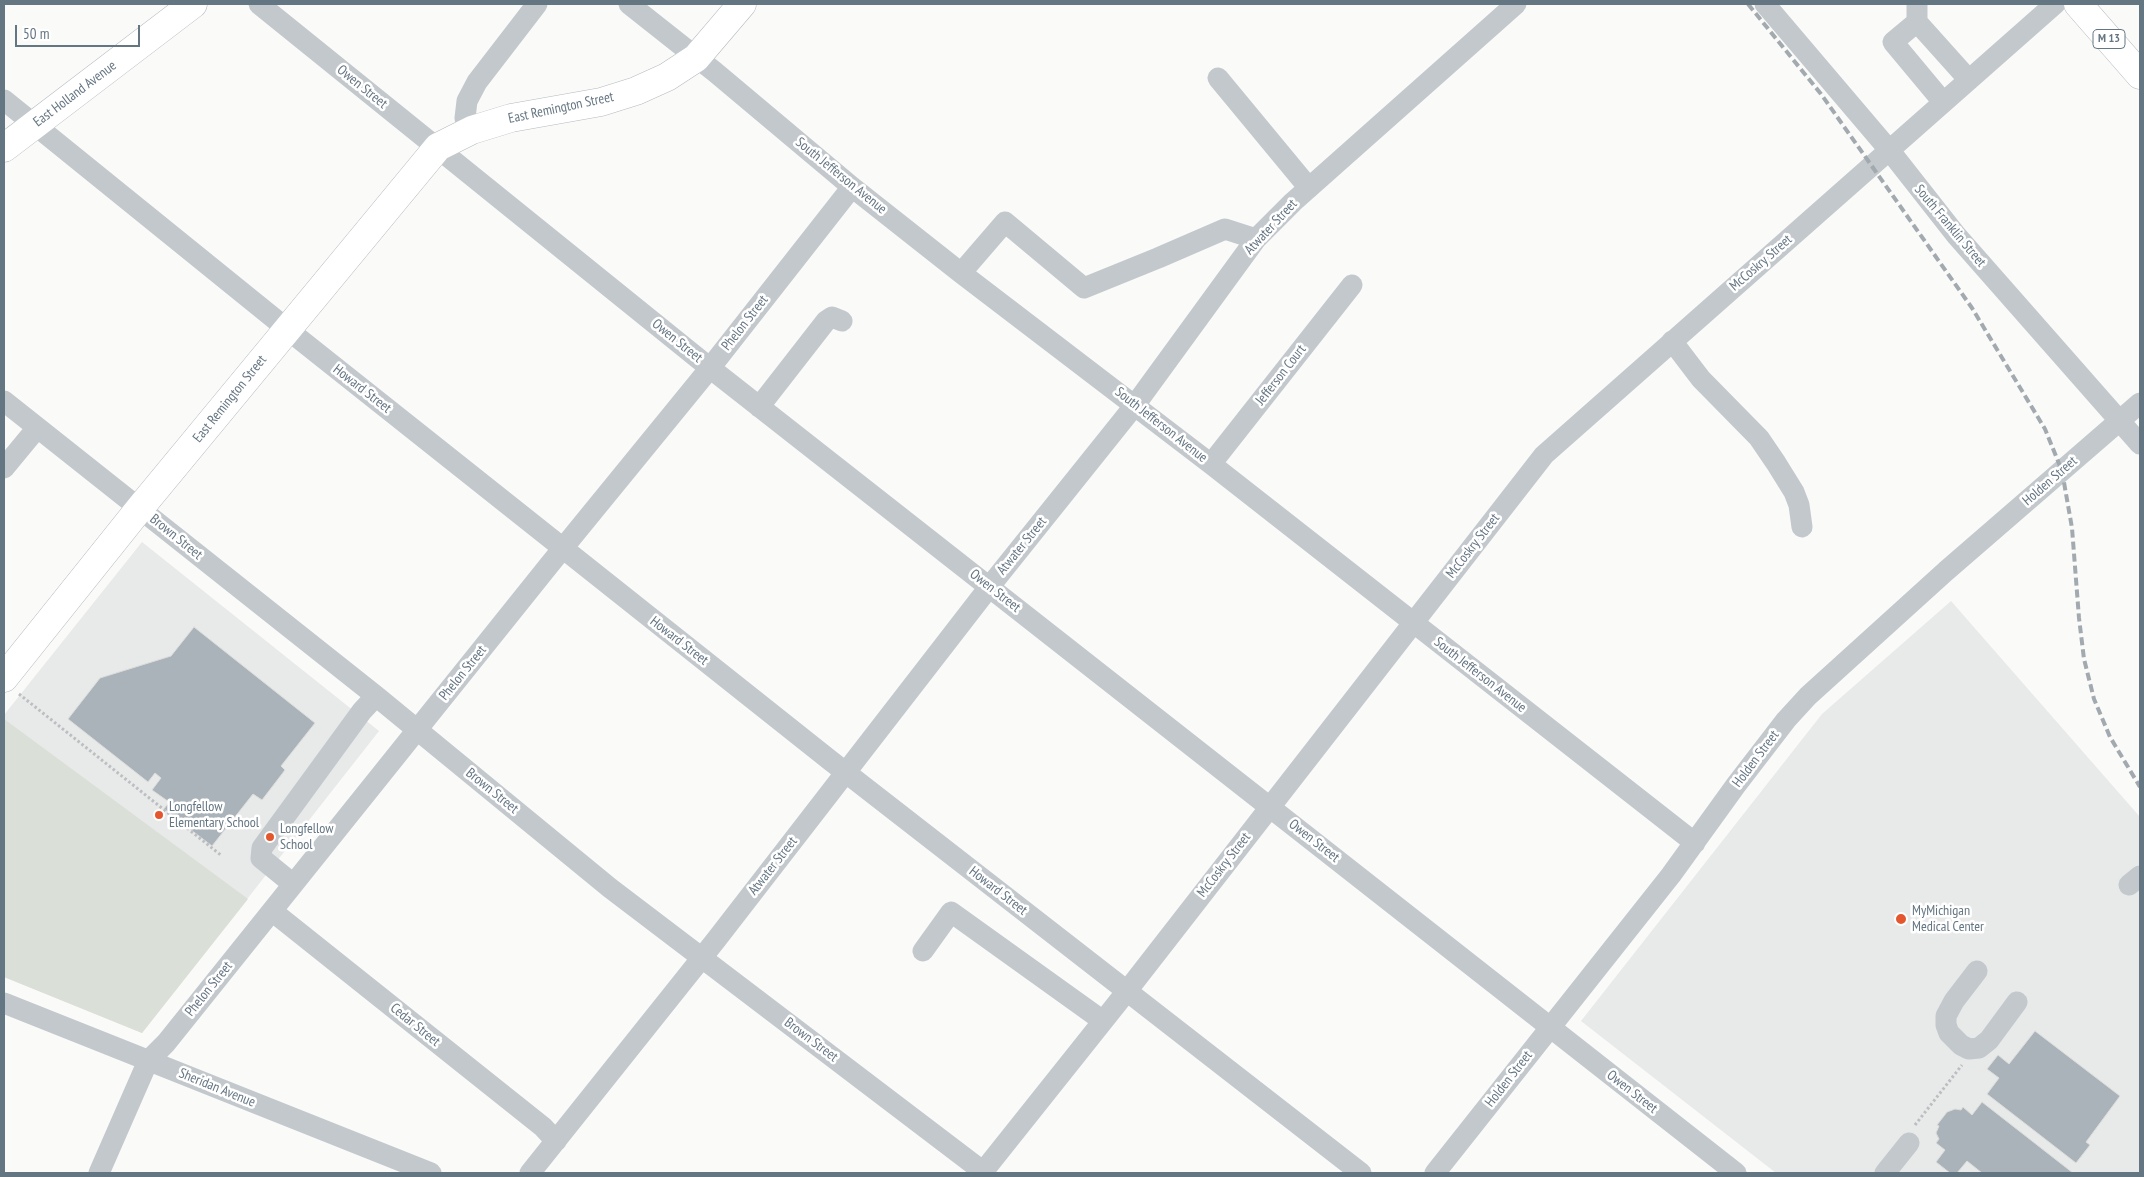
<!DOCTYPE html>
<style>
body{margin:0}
#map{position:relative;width:2144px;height:1177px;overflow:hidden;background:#fafaf8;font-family:"PT Sans Narrow",sans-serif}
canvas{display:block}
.frame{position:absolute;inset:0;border:5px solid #657683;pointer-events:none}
.scale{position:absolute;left:15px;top:25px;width:125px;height:22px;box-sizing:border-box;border:2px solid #657683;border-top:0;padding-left:6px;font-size:15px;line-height:18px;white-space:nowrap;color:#657683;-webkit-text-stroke:4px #fff;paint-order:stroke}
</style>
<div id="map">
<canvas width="2144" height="1177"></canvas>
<div class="frame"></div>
<div class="scale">50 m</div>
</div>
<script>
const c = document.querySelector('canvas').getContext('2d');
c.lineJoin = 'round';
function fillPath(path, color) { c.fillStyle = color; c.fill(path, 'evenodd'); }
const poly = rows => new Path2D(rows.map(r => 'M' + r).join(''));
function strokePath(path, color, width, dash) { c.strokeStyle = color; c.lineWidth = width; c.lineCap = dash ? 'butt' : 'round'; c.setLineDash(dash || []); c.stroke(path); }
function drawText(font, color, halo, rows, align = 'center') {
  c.font = font + ' "PT Sans Narrow",sans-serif'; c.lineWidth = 5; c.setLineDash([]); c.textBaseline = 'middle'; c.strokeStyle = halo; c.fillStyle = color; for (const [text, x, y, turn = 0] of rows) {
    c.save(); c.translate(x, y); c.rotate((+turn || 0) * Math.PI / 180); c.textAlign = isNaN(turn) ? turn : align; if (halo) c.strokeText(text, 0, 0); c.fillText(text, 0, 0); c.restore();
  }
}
fillPath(poly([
 [142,542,379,731,142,1033,4,977,4,715],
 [1951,601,2140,817,2140,1173,1776,1173,1581,1021,1822,714]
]), '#e8e9e9');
fillPath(poly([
 [4,719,248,899,142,1033,4,977]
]), '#dadfd7');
const building = poly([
 [194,627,315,723,281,766,285,770,262,800,253,794,212,846,164,809,169,802,152,790,161,778,155,773,148,782,68,719,100,678,171,656,194,627],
 [2035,1031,2120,1096,2086,1142,2090,1145,2076,1163,1987,1094,1999,1078,1987,1069,1998,1055,2009,1064,2035,1031],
 [1982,1102,2073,1173,1982,1173,1967,1161,1957,1173,1950,1173,1936,1162,1945,1150,1936,1143,1939,1139,1936,1133,1939,1126,1937,1125,1947,1112,1955,1109,1961,1110,1963,1107,1972,1115,1982,1102]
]);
fillPath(building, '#aab3b9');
strokePath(building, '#dcdcda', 1);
const major = poly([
 [2078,4,2140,75],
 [4,148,193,4],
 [4,678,140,508,438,147,472,130,511,118,601,102,636,91,667,77,696,58,742,4]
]);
strokePath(major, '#b5babe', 29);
strokePath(poly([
 [19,694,222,856],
 [1915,1125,1962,1065]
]), '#bbbfc2', 3, [2.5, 2.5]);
strokePath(poly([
 [259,4,710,368,1736,1173],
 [629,4,715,72,852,187,961,273,1211,464,1695,843],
 [1765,4,1890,151,1956,235,2140,444],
 [1917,4,1917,22,1969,80],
 [1917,22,1893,42,1943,102],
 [1218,78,1309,188],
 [4,100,302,341,831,761,1361,1173],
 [468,132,465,118,467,101,477,82,537,4],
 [961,273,1005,222,1084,288,1158,258,1225,229,1256,239],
 [1672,341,1701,379,1759,438,1776,463,1794,492,1799,505,1802,527],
 [4,401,376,696,610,888,985,1173],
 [759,407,826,321,832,317,842,321],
 [1211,464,1352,285],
 [4,468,37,428],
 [293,884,261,858,262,848,362,711,376,696],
 [2129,885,2140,876],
 [272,911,543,1127,556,1141],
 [923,951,951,912,1103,1021],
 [1977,971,1954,1001,1946,1016,1946,1025,1949,1033,1961,1045,1969,1049,1979,1048,1989,1040,2017,1002],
 [4,1003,431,1173],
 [99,1173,148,1061,166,1043,550,564,710,368,852,187],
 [530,1173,716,940,990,586,1135,405,1256,239,1293,202,1516,4],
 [982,1173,1127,991,1544,455,2055,4],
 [1435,1173,1671,875,1736,785,1786,720,1808,696,1946,571,2140,403],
 [1885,1173,1909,1143]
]), '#c3c8cc', 21);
strokePath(major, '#fff', 28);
strokePath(poly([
 [1748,4,1821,94,1972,308,2045,429,2062,471,2072,528,2079,618,2084,659,2094,699,2110,737,2140,787]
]), '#a2aab0', 4, [8, 4]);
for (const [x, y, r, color] of [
 [159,815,5,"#e4572e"],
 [270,837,5,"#e4572e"],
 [1901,919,6,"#e4572e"]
]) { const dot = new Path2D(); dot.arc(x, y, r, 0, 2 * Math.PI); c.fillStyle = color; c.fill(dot); strokePath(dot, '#fff', 2); }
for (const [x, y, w] of [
 [2109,39,32]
]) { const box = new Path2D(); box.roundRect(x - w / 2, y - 9.5, w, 19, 4); c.fillStyle = '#fff'; c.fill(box); strokePath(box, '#657683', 1); }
drawText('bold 12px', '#657683', null, [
 ["M 13",2109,39]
]);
drawText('14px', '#657683', '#fff', [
 ["Owen Street",362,87,39],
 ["East Holland Avenue",75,94,-37],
 ["East Remington Street",561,108,-12],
 ["South Jefferson Avenue",841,176,39],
 ["South Franklin Street",1950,226,50],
 ["Atwater Street",1271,227,-47],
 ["McCoskry Street",1761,263,-41],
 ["Phelon Street",745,323,-52],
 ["Owen Street",677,341,39],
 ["Jefferson Court",1281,375,-52],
 ["Howard Street",362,389,38],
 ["East Remington Street",230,399,-51],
 ["South Jefferson Avenue",1161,425,38],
 ["Holden Street",2050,481,-41],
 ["Brown Street",176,537,39],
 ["Atwater Street",1022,546,-51],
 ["McCoskry Street",1473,546,-52],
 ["Owen Street",995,591,38],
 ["Howard Street",679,641,38],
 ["Phelon Street",463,673,-51],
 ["South Jefferson Avenue",1480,675,38],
 ["Holden Street",1756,759,-53],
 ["Brown Street",492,791,39],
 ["Owen Street",1314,841,38],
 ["McCoskry Street",1224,865,-52],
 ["Atwater Street",773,866,-52],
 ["Howard Street",998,891,38],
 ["Phelon Street",209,989,-51],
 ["Cedar Street",415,1025,39],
 ["Brown Street",811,1040,37],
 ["Holden Street",1509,1079,-52],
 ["Sheridan Avenue",217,1088,22],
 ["Owen Street",1632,1092,38]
]);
drawText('14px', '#657683', '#fff', [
 ["Longfellow",169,807],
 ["Elementary School",169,823],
 ["Longfellow",280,829],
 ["School",280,845],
 ["MyMichigan",1912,911],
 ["Medical Center",1912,927]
], 'left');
</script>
